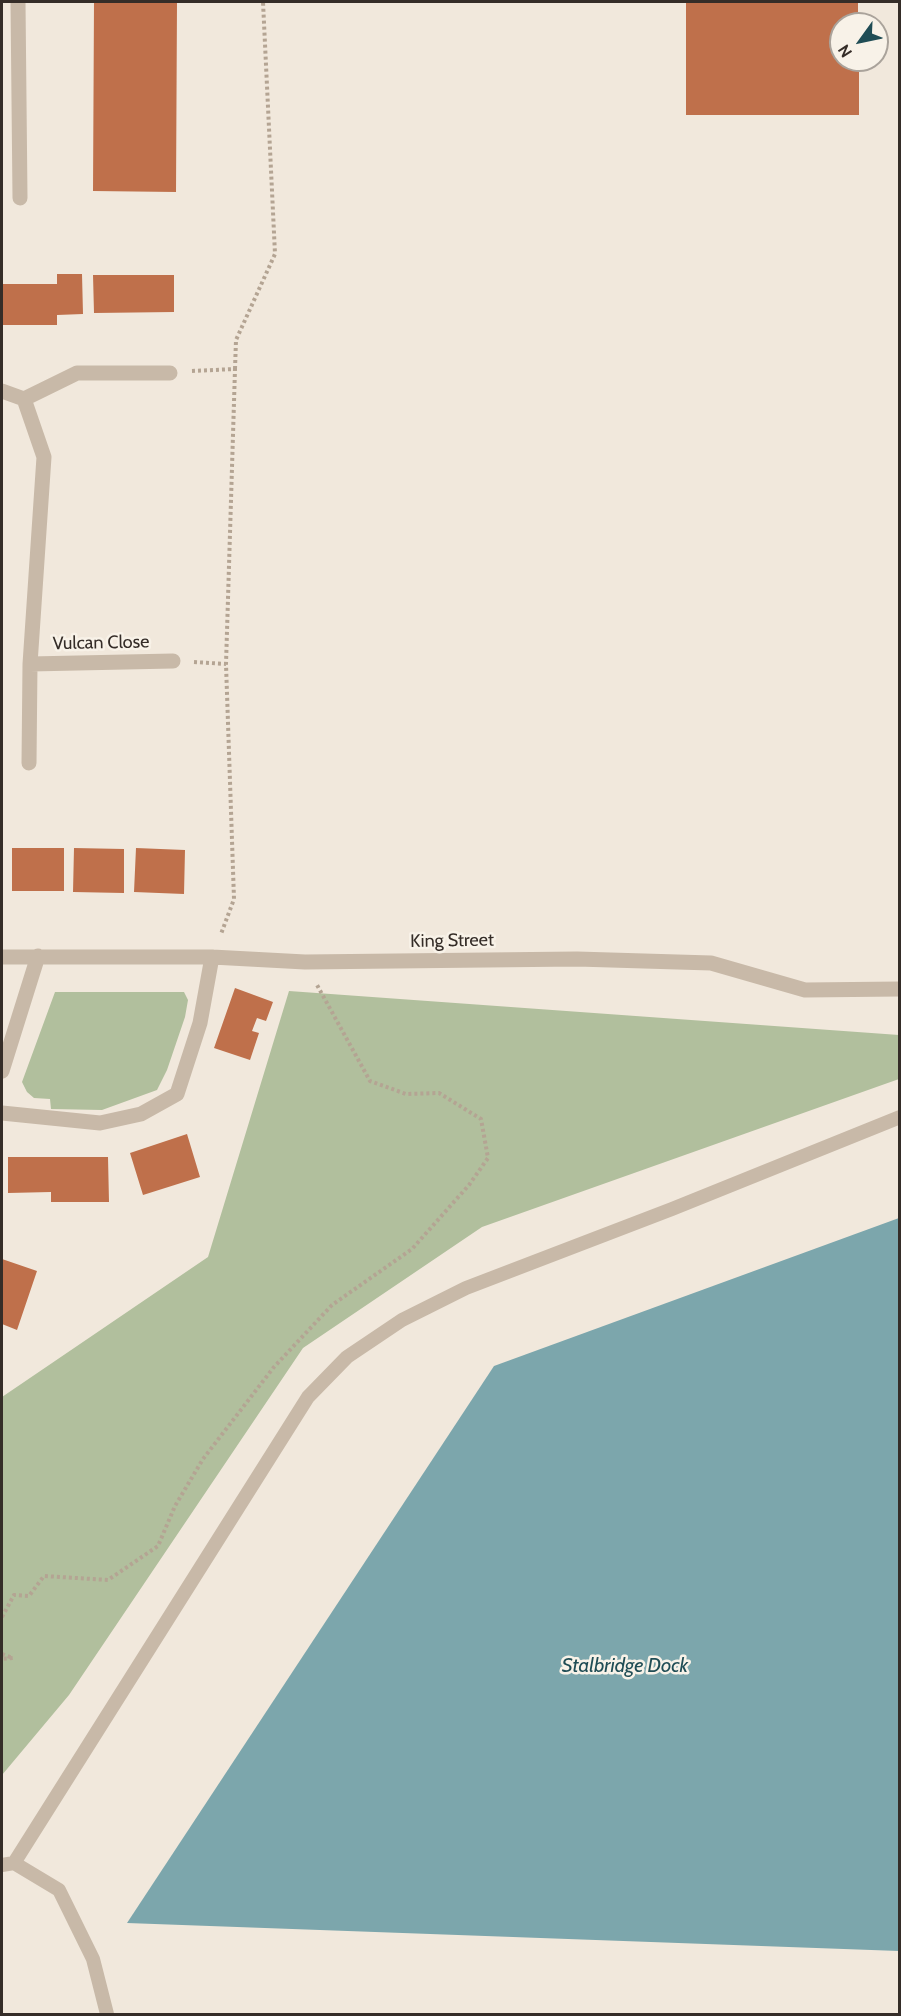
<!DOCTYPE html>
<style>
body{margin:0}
#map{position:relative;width:901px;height:2016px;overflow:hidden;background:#f1e8dc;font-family:Cabin,sans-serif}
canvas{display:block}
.frame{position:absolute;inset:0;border:3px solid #352d28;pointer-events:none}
.north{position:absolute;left:829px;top:12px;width:60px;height:60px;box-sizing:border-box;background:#f8f2e8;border:2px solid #aaa39b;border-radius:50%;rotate:237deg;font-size:16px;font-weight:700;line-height:24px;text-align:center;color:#352d28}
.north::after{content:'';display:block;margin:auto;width:21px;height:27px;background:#204d55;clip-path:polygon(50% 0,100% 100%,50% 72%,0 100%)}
</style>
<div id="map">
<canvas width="901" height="2016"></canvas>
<div class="frame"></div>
<div class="north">N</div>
</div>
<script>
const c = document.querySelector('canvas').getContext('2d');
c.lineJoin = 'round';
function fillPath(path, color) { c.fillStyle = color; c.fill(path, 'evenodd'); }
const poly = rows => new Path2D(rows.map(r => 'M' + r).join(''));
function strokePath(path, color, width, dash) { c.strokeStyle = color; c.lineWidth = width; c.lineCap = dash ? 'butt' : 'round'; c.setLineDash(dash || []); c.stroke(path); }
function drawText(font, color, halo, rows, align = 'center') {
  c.font = font + ' Cabin,sans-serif'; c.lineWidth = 5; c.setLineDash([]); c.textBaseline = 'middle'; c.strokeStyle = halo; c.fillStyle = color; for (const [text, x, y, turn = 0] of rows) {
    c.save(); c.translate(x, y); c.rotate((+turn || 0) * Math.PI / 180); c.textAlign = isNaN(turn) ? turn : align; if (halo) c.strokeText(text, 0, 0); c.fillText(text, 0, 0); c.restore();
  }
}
fillPath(poly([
 [289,991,899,1035,899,1079,482,1227,303,1348,69,1695,2,1775,2,1397,208,1257],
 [55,992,184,992,188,1000,185,1017,167,1070,157,1090,102,1110,51,1109,50,1099,34,1098,27,1092,22,1082]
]), '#b1bf9d');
fillPath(poly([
 [899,1218,899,1951,127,1923,494,1366]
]), '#7ca6ac');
fillPath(poly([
 [94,2,177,2,176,192,93,191],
 [686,2,858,2,858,24,841,24,841,60,859,60,859,115,686,115],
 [57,274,82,274,83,314,57,315,57,325,2,325,2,284,57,284],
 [93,275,174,275,174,312,94,313],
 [12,848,64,848,64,891,12,891],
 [74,848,124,849,124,893,73,892],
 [136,848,185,850,184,894,134,892],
 [235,988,273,1002,266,1021,257,1018,252,1031,259,1033,250,1060,214,1048],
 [187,1134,200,1177,143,1195,130,1153],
 [8,1157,108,1157,109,1202,51,1202,51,1192,8,1193],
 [2,1259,37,1271,17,1330,2,1324]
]), '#bf704b');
strokePath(poly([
 [235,369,236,340,275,254,263,2],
 [192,371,235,369,226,664],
 [194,662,226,664,234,899,221,934],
 [2,1617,14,1595,29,1596,44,1576,108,1580,158,1546,175,1506,203,1459,274,1367,332,1305,412,1249,469,1185,488,1158,481,1119,439,1093,406,1094,370,1081,317,985],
 [2,1654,13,1658,2,1659]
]), '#b4a493', 4, [3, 3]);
strokePath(poly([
 [14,1863,308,1397,347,1357,402,1320,466,1288,672,1209,900,1117],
 [2,1865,14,1863,59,1890,93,1959,107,2014]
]), '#c8b9a8', 14);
strokePath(poly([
 [18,2,20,198],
 [2,391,24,399,44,457,30,664,29,763],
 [24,399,77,373,170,373],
 [30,664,173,661],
 [2,957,212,957,305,962,577,959,711,963,805,990,900,989],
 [2,1071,38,956],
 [2,1113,100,1123,141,1114,177,1094,200,1023,212,957]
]), '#c8b9a8', 15);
drawText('18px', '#352d28', '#f8f2e8', [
 ["Vulcan Close",101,643,-1],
 ["King Street",452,941,-1]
]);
drawText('italic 20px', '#204d55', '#f8f2e8', [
 ["Stalbridge Dock",625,1666]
]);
</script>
